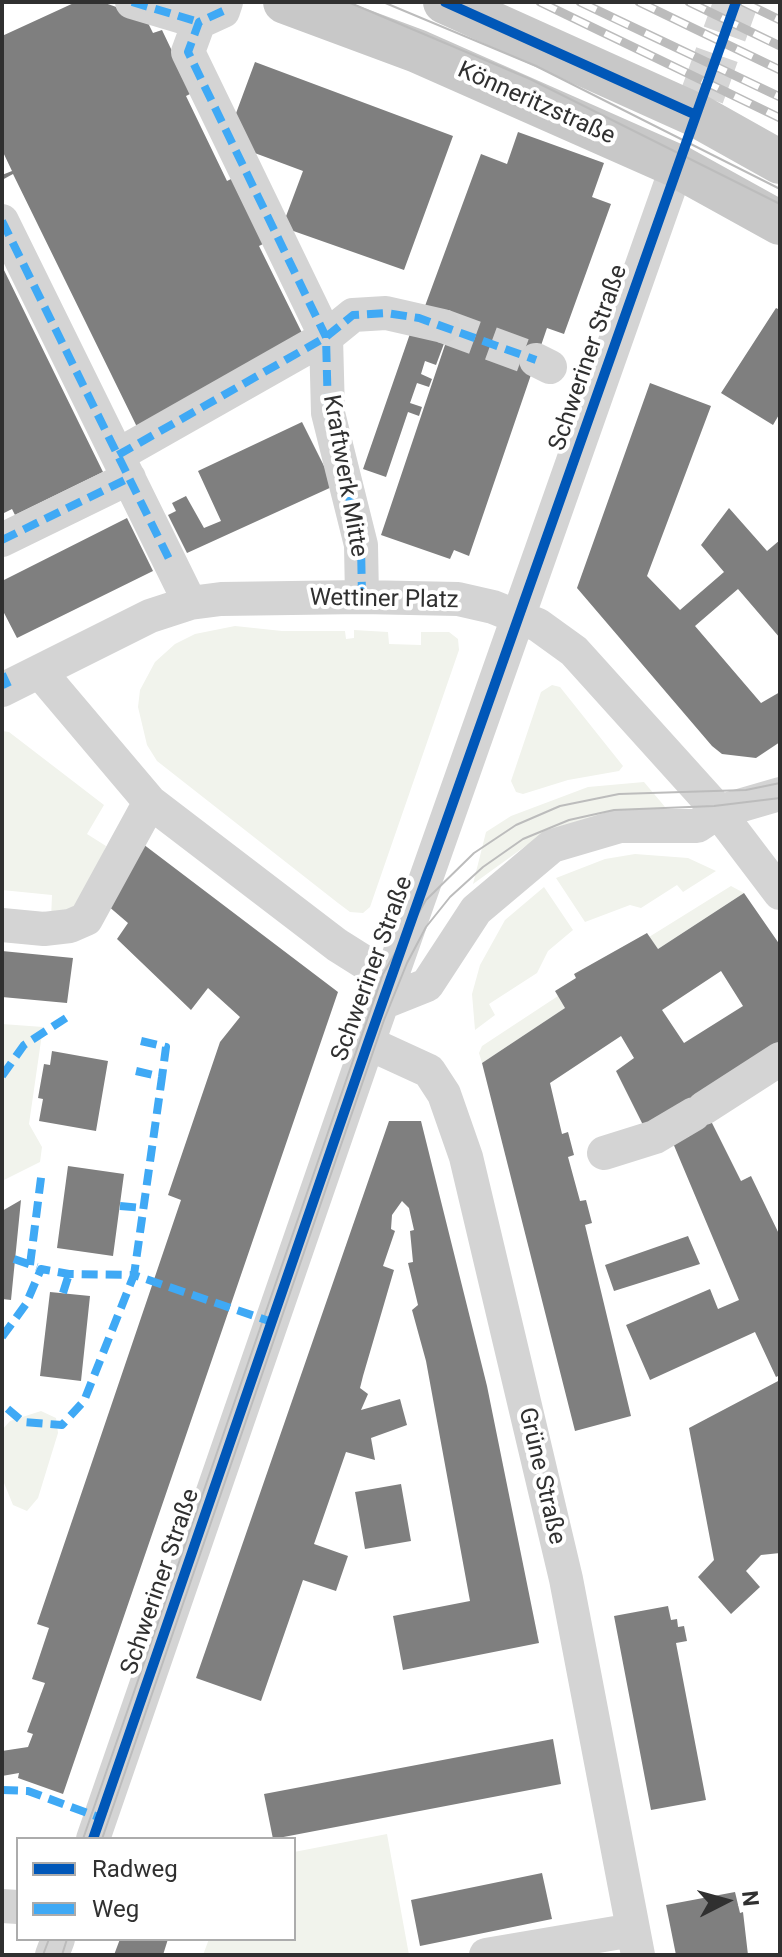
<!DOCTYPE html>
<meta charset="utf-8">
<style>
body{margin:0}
#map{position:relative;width:782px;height:1957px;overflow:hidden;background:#fff;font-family:Roboto,sans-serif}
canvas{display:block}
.frame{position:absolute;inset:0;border:4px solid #303030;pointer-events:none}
.legend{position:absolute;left:16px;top:1837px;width:280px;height:104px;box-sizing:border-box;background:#fff;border:2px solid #acacac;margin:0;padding:10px 14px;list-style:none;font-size:24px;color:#303030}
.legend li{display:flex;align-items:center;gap:16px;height:40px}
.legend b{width:40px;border:2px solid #acacac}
.north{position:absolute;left:686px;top:1861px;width:80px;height:80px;-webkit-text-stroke:6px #fff;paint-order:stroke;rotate:84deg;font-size:22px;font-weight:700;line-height:32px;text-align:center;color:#303030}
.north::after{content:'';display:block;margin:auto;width:28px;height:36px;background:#303030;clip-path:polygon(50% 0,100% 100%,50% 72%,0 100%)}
</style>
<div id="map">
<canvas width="782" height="1957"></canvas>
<div class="frame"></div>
<ul class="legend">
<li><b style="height:10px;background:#0057b8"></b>Radweg</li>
<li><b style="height:10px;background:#3fa9f5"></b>Weg</li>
</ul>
<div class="north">N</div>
</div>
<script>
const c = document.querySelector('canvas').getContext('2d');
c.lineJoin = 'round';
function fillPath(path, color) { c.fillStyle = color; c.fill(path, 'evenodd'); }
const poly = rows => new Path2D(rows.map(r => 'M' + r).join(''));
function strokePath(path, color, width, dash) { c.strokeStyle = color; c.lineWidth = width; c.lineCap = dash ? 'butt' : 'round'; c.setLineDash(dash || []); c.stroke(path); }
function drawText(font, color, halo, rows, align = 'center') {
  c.font = font + ' Roboto,sans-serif'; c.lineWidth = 8; c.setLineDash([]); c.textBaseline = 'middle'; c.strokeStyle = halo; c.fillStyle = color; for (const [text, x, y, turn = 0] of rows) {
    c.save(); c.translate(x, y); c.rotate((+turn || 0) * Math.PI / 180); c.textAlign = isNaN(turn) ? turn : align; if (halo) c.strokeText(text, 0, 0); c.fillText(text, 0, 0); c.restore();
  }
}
fillPath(poly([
 [235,626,282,631,345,631,346,639,354,638,354,630,388,632,389,644,421,645,421,632,449,632,458,639,459,650,370,907,363,913,350,912,338,903,157,761,147,745,138,707,140,690,155,662,175,644,195,634],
 [552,685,560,687,623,766,619,771,568,780,523,794,516,792,511,781,541,692],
 [2,731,9,732,104,805,87,834,106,846,86,901,51,919,52,895,2,890],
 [644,782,671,814,527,845,473,884,486,832,511,816,588,787],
 [635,854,688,858,716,871,683,892,677,885,641,908,630,905,585,922,556,878,605,859],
 [731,886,744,893,658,949,649,937],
 [544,887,573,930,548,951,537,973,489,1004,495,1015,475,1030,472,994,480,965,505,920],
 [558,996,565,1008,482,1063,479,1053,482,1046],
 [2,1024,43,1027,29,1124,42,1147,40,1162,2,1181],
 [41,1411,56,1418,58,1433,38,1498,27,1511,13,1505,2,1478,2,1430,10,1421],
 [387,1834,409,1955,203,1955,209,1939,294,1939,294,1852]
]), '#f1f3ec');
fillPath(poly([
 [76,2,102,2,145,17,153,33,162,30,192,93,186,96,227,181,235,177,267,242,259,246,304,337,137,427,13,174,2,180,2,175,12,171,2,150,2,36],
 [255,62,453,136,404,270,282,227,303,171,252,152,235,116],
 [518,132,604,163,592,197,611,204,564,334,547,328,469,556,454,550,450,559,381,535,447,339,425,306,481,154,507,164],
 [2,266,103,472,15,515,12,509,2,514],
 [776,308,780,310,780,413,773,425,721,393],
 [412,328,445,341,436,365,425,361,421,374,432,379,429,387,417,383,410,403,422,407,419,416,408,412,386,477,363,469],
 [650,383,711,406,647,576,680,610,724,572,701,545,729,508,767,551,780,540,780,638,738,589,695,626,761,703,780,692,780,742,756,758,722,754,712,746,577,588],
 [302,422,334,486,187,553,168,515,176,511,172,503,186,496,204,528,221,521,198,471],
 [127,518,153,571,17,638,2,609,2,581],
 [139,841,338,992,63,1794,18,1778,19,1773,2,1776,2,1751,28,1747,33,1734,27,1732,45,1683,32,1679,49,1628,37,1624,181,1200,168,1195,220,1042,240,1017,208,988,191,1010,117,939,128,923,107,905],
 [744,893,780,945,780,1044,709,1117,741,1181,751,1176,780,1236,780,1375,776,1377,755,1332,650,1380,626,1325,710,1289,718,1309,739,1300,670,1136,646,1131,616,1071,634,1058,621,1036,550,1083,562,1134,568,1132,574,1155,568,1157,580,1201,586,1200,592,1223,585,1225,631,1416,575,1431,482,1063,565,1008,555,991,576,978,574,974,647,933,658,949],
 [721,971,743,1006,684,1043,662,1010],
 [2,951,73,958,67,1003,2,997],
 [52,1051,108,1061,96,1131,39,1121,43,1099,38,1098,44,1064,50,1065],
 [389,1121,421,1121,487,1386,539,1643,403,1670,393,1616,470,1601,426,1361,412,1310,418,1305,408,1263,413,1262,410,1231,414,1230,409,1208,402,1201,392,1215,391,1229,395,1231,383,1266,394,1270,363,1376,360,1388,368,1394,361,1410,400,1399,407,1425,371,1438,375,1460,346,1452,314,1544,348,1556,336,1591,303,1580,261,1701,196,1678],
 [68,1166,124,1174,113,1256,57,1248],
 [21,1200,11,1300,2,1299,2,1211],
 [688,1236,700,1264,614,1291,605,1265],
 [50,1292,90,1296,81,1381,40,1376],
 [780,1380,780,1553,761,1555,746,1571,760,1587,731,1614,698,1577,714,1560,689,1428],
 [401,1484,411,1541,365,1549,355,1492],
 [668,1606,671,1620,677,1619,678,1627,684,1626,687,1641,676,1643,706,1800,651,1810,614,1616],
 [553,1739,561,1784,273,1839,264,1794],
 [542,1873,552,1919,420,1946,411,1900],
 [735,1892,740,1913,743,1912,748,1955,676,1955,666,1905],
 [120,1939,168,1939,163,1955,114,1955]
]), '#7f7f7f');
strokePath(poly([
 [443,326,536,360]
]), '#d6d6d6', 34, [34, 17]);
strokePath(poly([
 [702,96,736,2]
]), '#d6d6d6', 44, [44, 22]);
strokePath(poly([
 [132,2,199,22],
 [226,2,223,11,199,22,188,52,326,337,328,413,361,545,362,597],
 [2,221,190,603],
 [536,360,550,367],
 [118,455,326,337,353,315,386,313,443,326],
 [2,540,129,478],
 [40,672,150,802,337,945,391,979],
 [2,690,150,616,190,603,221,599,362,597,458,599,493,607,538,625,574,651,714,806,780,893],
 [2,925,44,929,70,926,86,919,150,802],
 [382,1003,427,985,476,910,552,846,620,826,697,826,718,812,780,794],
 [368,1043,429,1071,444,1094,466,1157,566,1579,638,1955],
 [704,1108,780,1059],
 [604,1153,655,1137,694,1114],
 [93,1839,368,1043,677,166],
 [2,1906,18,1907],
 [52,1955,58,1939],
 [486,1955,633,1930]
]), '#d4d4d4', 34);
strokePath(poly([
 [285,2,417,51,677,166,780,223],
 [445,2,696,115,780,162]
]), '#c8c8c8', 44);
strokePath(poly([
 [348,2,530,79,780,204],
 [383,2,536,66,780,189],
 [83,1839,383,974,426,900,474,853,516,825,560,806,619,794,746,790,780,783],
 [102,1839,384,1020,407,963,426,927,450,897,483,867,523,839,569,820,614,810,714,806,780,798],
 [43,1955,49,1939],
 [62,1955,67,1939]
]), '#bcbcbc', 2);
const rail = poly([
 [540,2,780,118],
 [580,2,780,97],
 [639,2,780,70],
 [689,2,780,46],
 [743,2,780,20]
]);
strokePath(rail, '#bcbcbc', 9);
strokePath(rail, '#fff', 6, [18]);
strokePath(poly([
 [132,2,199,22],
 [223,11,199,22,188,52,326,337,328,413,361,545,362,597],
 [2,221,172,565],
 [118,455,326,337,353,315,386,313,419,318,536,360],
 [2,540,129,478],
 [2,674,8,687],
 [141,1041,166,1047,162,1077],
 [136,1071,162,1077,134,1275,272,1322],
 [2,1076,24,1045,66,1018],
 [120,1206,143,1208],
 [14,1259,37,1267],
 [30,1265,42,1170],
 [63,1293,69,1274],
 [2,1337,26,1304,41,1269,69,1274,134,1275,84,1401,62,1425,23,1422,2,1404],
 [2,1790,28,1791,101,1818]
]), '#3fa9f5', 8, [16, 8]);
strokePath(poly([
 [445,2,696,115],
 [93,1839,368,1043,736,2]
]), '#0057b8', 10);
drawText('24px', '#303030', '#fff', [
 ["Könneritzstraße",536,104,24],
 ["Schweriner Straße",589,358,-71],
 ["Kraftwerk Mitte",344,476,80],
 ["Wettiner Platz",384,600,1],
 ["Schweriner Straße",373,969,-70],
 ["Grüne Straße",541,1476,77],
 ["Schweriner Straße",161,1582,-71]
]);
</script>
